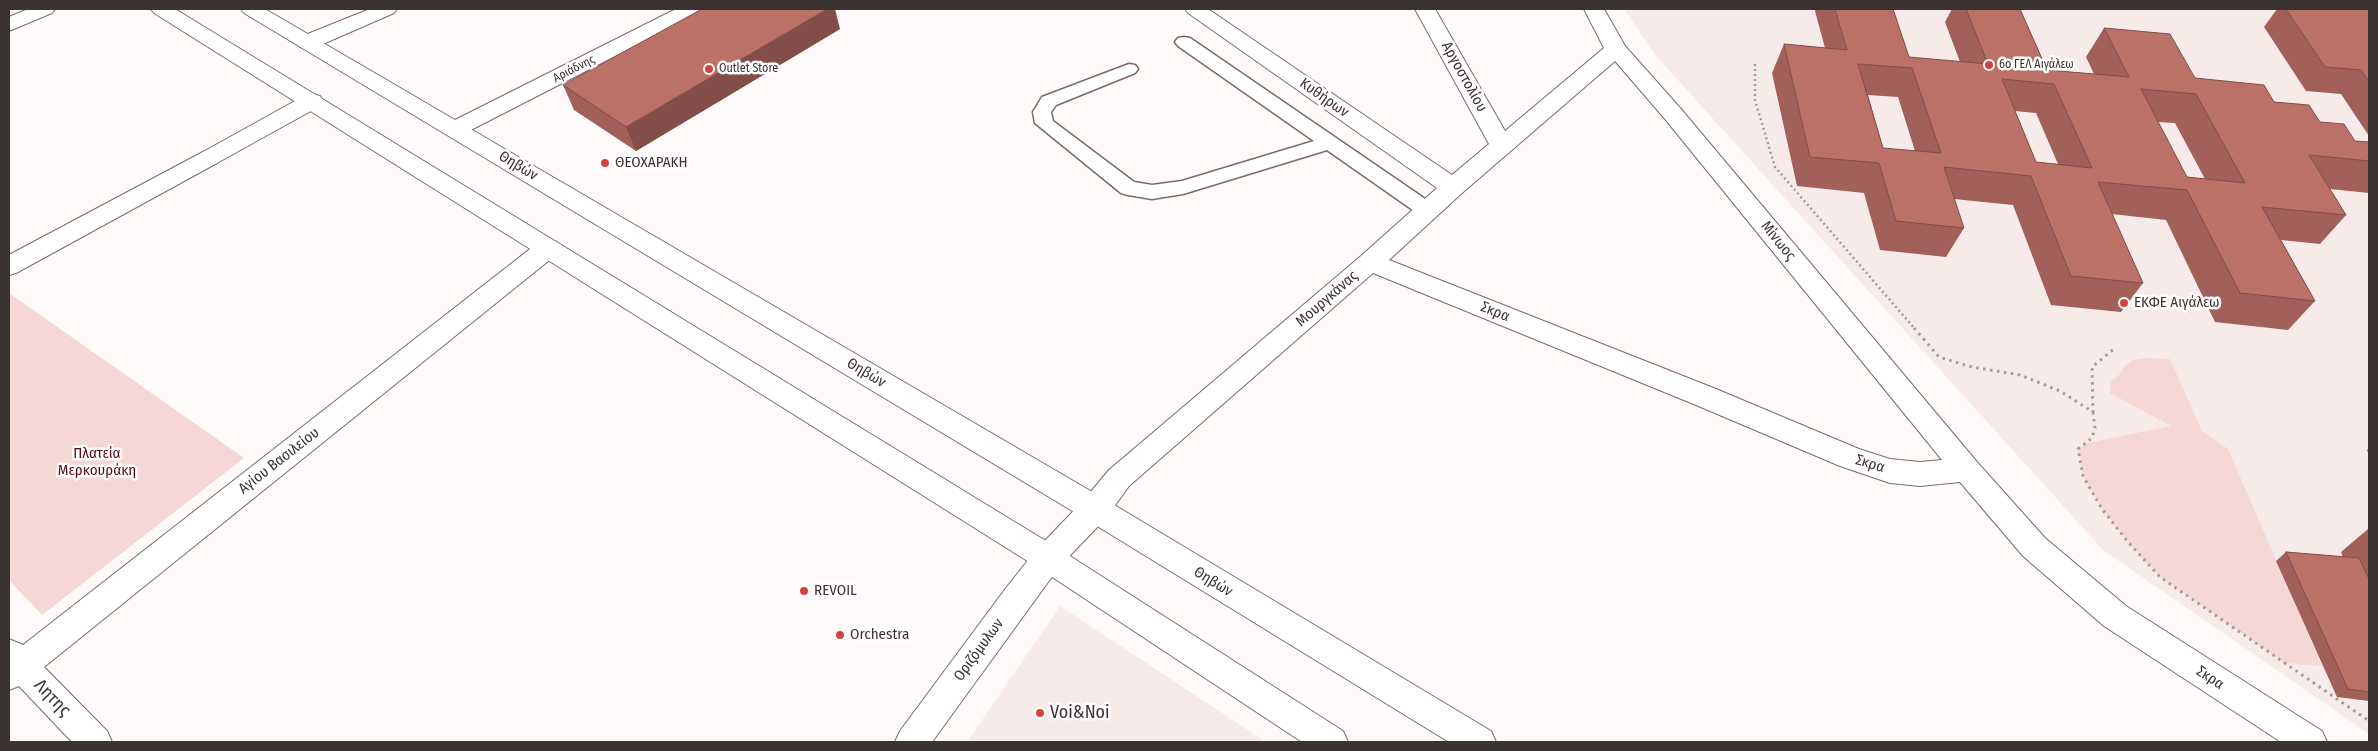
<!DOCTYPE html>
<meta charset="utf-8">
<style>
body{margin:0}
#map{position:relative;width:2378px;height:751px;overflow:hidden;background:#fffafa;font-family:"Fira Sans Condensed",sans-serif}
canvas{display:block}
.frame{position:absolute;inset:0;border:10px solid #3b3332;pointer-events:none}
</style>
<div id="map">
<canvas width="2378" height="751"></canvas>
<div class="frame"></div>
</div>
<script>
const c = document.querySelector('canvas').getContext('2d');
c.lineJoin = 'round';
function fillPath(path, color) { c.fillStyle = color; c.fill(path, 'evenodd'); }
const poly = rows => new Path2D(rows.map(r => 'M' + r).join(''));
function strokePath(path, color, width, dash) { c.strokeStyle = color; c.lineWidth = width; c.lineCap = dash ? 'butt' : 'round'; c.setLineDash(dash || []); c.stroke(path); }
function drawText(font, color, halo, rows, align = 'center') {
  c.font = font + ' "Fira Sans Condensed",sans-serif'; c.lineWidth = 5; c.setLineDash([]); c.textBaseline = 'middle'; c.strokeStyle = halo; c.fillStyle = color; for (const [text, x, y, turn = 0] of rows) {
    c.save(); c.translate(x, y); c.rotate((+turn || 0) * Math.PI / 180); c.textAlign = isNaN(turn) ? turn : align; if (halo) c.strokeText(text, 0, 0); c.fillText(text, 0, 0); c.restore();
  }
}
fillPath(poly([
 [1624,9,2369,9,2369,734,2103,550,1656,56],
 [1060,606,1266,742,967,742]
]), '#f7ebea');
fillPath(poly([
 [9,293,244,458,42,615,9,580],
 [2145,358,2170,359,2202,431,2228,449,2322,666,2285,663,2160,577,2128,542,2102,509,2083,476,2078,449,2087,443,2171,426,2110,393,2111,381,2119,375,2125,366,2133,360]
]), '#f5d8d5');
const service = poly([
 [1184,37,1190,38,1434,205,1437,210,1434,215,1427,217,1420,215,1327,150,1183,194,1152,199,1128,195,1121,193,1035,123,1033,112,1042,97,1129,64,1135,65,1138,69,1135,73,1056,105,1051,112,1053,121,1134,182,1152,185,1182,181,1314,141,1178,46,1175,42,1178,38,1184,37]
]);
const pedestrian = poly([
 [209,150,217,153,221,158,217,163,18,272,9,275,9,255,201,153,209,150]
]);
const minor = poly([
 [28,9,55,9,52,13,9,31,9,17,28,9],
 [370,9,397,9,394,13,316,47,308,48,300,47,297,42,300,37,370,9],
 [676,9,702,9,699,13,463,134,455,136,447,134,443,129,447,124,676,9],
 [1185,9,1208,9,1452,175,1489,144,1415,9,1435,9,1505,131,1604,48,1584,9,1604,9,1625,46,1681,109,1977,462,2045,538,2126,606,2322,731,2327,742,2281,742,2104,626,2023,556,1960,482,1920,486,1890,483,1840,466,1696,405,1373,273,1129,486,1106,518,1059,567,932,742,895,742,900,731,1006,588,1037,549,1084,500,1109,470,1361,256,1437,188,1188,13,1185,9],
 [1615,61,1665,119,1942,460,1920,462,1890,459,1859,449,1716,389,1389,260,1462,193,1615,61],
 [312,94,320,96,323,101,320,106,217,163,209,166,201,163,197,158,201,153,304,96,312,94],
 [548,239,557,242,561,248,557,254,44,667,107,731,112,742,72,742,19,686,9,690,9,639,23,645,539,242,548,239],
 [9,256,18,259,22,266,18,272,9,275,9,256]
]);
const secondary = poly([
 [151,9,175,9,1059,549,1343,731,1348,742,1302,742,1037,567,154,13,151,9],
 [241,9,265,9,1106,500,1491,731,1496,742,1449,742,1084,518,244,13,241,9]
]);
strokePath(service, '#7c6a68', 3);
strokePath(pedestrian, '#7c6a68', 2);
strokePath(minor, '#7c6a68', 2);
strokePath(secondary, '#7c6a68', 2);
strokePath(poly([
 [1755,64,1755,100,1775,167,1915,329]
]), '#a29c9b', 2.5, [2, 3]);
strokePath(poly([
 [1914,328,1939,357,1972,367,2020,375,2060,391,2093,412,2092,367,2115,348],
 [2093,412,2095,428,2092,438,2078,449,2083,476,2102,509,2128,542,2160,577,2369,721]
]), '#a29c9b', 3, [2.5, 4.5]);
fillPath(service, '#fff');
fillPath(pedestrian, '#fff');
fillPath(minor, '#fff');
fillPath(secondary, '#fff');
fillPath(poly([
 [1816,9,1893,9,1909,57,1960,62,1945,22,1952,9,2020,9,2047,70,2094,74,2086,57,2104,28,2195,78,2274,102,2320,122,2355,141,2369,142,2369,193,2330,189,2346,215,2320,244,2281,240,2315,301,2288,330,2215,322,2166,220,2112,214,2143,283,2121,312,2051,305,2013,205,1954,199,1964,228,1946,257,1880,250,1864,193,1797,186,1772,73,1784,44,1825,48,1815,11],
 [1868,95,1898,97,1915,151,1883,148],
 [2015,111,2036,113,2058,164,2036,162],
 [2158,122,2175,123,2205,179,2187,177],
 [2277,9,2369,9,2369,136,2341,94,2306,91,2264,27],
 [840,29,636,151,574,110,563,85],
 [2369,448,2369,455,2367,450],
 [2368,529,2369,529,2369,701,2337,697,2276,561,2286,552,2343,557,2341,552]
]), '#a16059');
fillPath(poly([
 [827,9,835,9,840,29,636,151,626,127]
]), '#834e49');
const building = poly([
 [702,9,827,9,626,127,563,85,702,9],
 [1835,9,1893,9,1909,57,1988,64,1966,9,2020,9,2047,70,2129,77,2104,28,2170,34,2195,78,2264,85,2274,102,2309,105,2320,122,2344,124,2355,141,2369,142,2369,161,2309,155,2346,215,2262,207,2315,301,2240,293,2187,190,2098,182,2143,283,2071,276,2031,176,1944,167,1964,228,1896,221,1879,163,1810,157,1784,44,1847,50,1835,9],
 [1858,64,1912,68,1941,153,1883,148,1858,64],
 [2002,79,2054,84,2092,168,2036,162,2002,79],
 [2141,89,2196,94,2245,183,2187,177,2141,89],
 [2286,9,2369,9,2369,82,2361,70,2325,67,2286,9],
 [2286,552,2359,558,2369,579,2369,692,2348,689,2286,552]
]);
fillPath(building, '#bb7068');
strokePath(building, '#834e49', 1);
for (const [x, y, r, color] of [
 [1989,65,5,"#d2433f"],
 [709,69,5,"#d2433f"],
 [605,163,5,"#d2433f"],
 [2124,303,5,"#d2433f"],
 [804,591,5,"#d2433f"],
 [840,635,5,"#d2433f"],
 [1040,713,5,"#d2433f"]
]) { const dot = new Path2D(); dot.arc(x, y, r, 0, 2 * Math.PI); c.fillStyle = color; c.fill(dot); strokePath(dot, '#fff', 2); }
drawText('12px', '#3b3332', '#fff', [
 ["6ο ΓΕΛ Αιγάλεω",1999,65],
 ["Outlet Store",719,69]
], 'left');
drawText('12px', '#3b3332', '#fff', [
 ["Αριάδνης",574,69,-27]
]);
drawText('15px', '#3b3332', '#fff', [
 ["Αργοστολίου",1464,77,61],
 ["Κυθήρων",1324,98,35],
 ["Θηβών",518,166,31],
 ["Μίνωος",1778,241,51],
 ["Μουργκάνας",1327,299,-41],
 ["Σκρα",1495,312,22],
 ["Θηβών",866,373,31],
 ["Αγίου Βασιλείου",279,461,-38],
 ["Σκρα",1870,464,17],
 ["Θηβών",1213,582,32],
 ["Οριζόμυλων",979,650,-54],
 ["Σκρα",2210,678,33]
]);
drawText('15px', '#3b3332', '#fff', [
 ["ΘΕΟΧΑΡΑΚΗ",615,163],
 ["ΕΚΦΕ Αιγάλεω",2134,303],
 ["REVOIL",814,591],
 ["Orchestra",850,635]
], 'left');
drawText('15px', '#530d0d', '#fff', [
 ["Πλατεία",97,454],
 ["Μερκουράκη",97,471]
]);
drawText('18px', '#3b3332', '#fff', [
 ["Λητης",52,698,46]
]);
drawText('18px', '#3b3332', '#fff', [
 ["Voi&Noi",1050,713]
], 'left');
</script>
